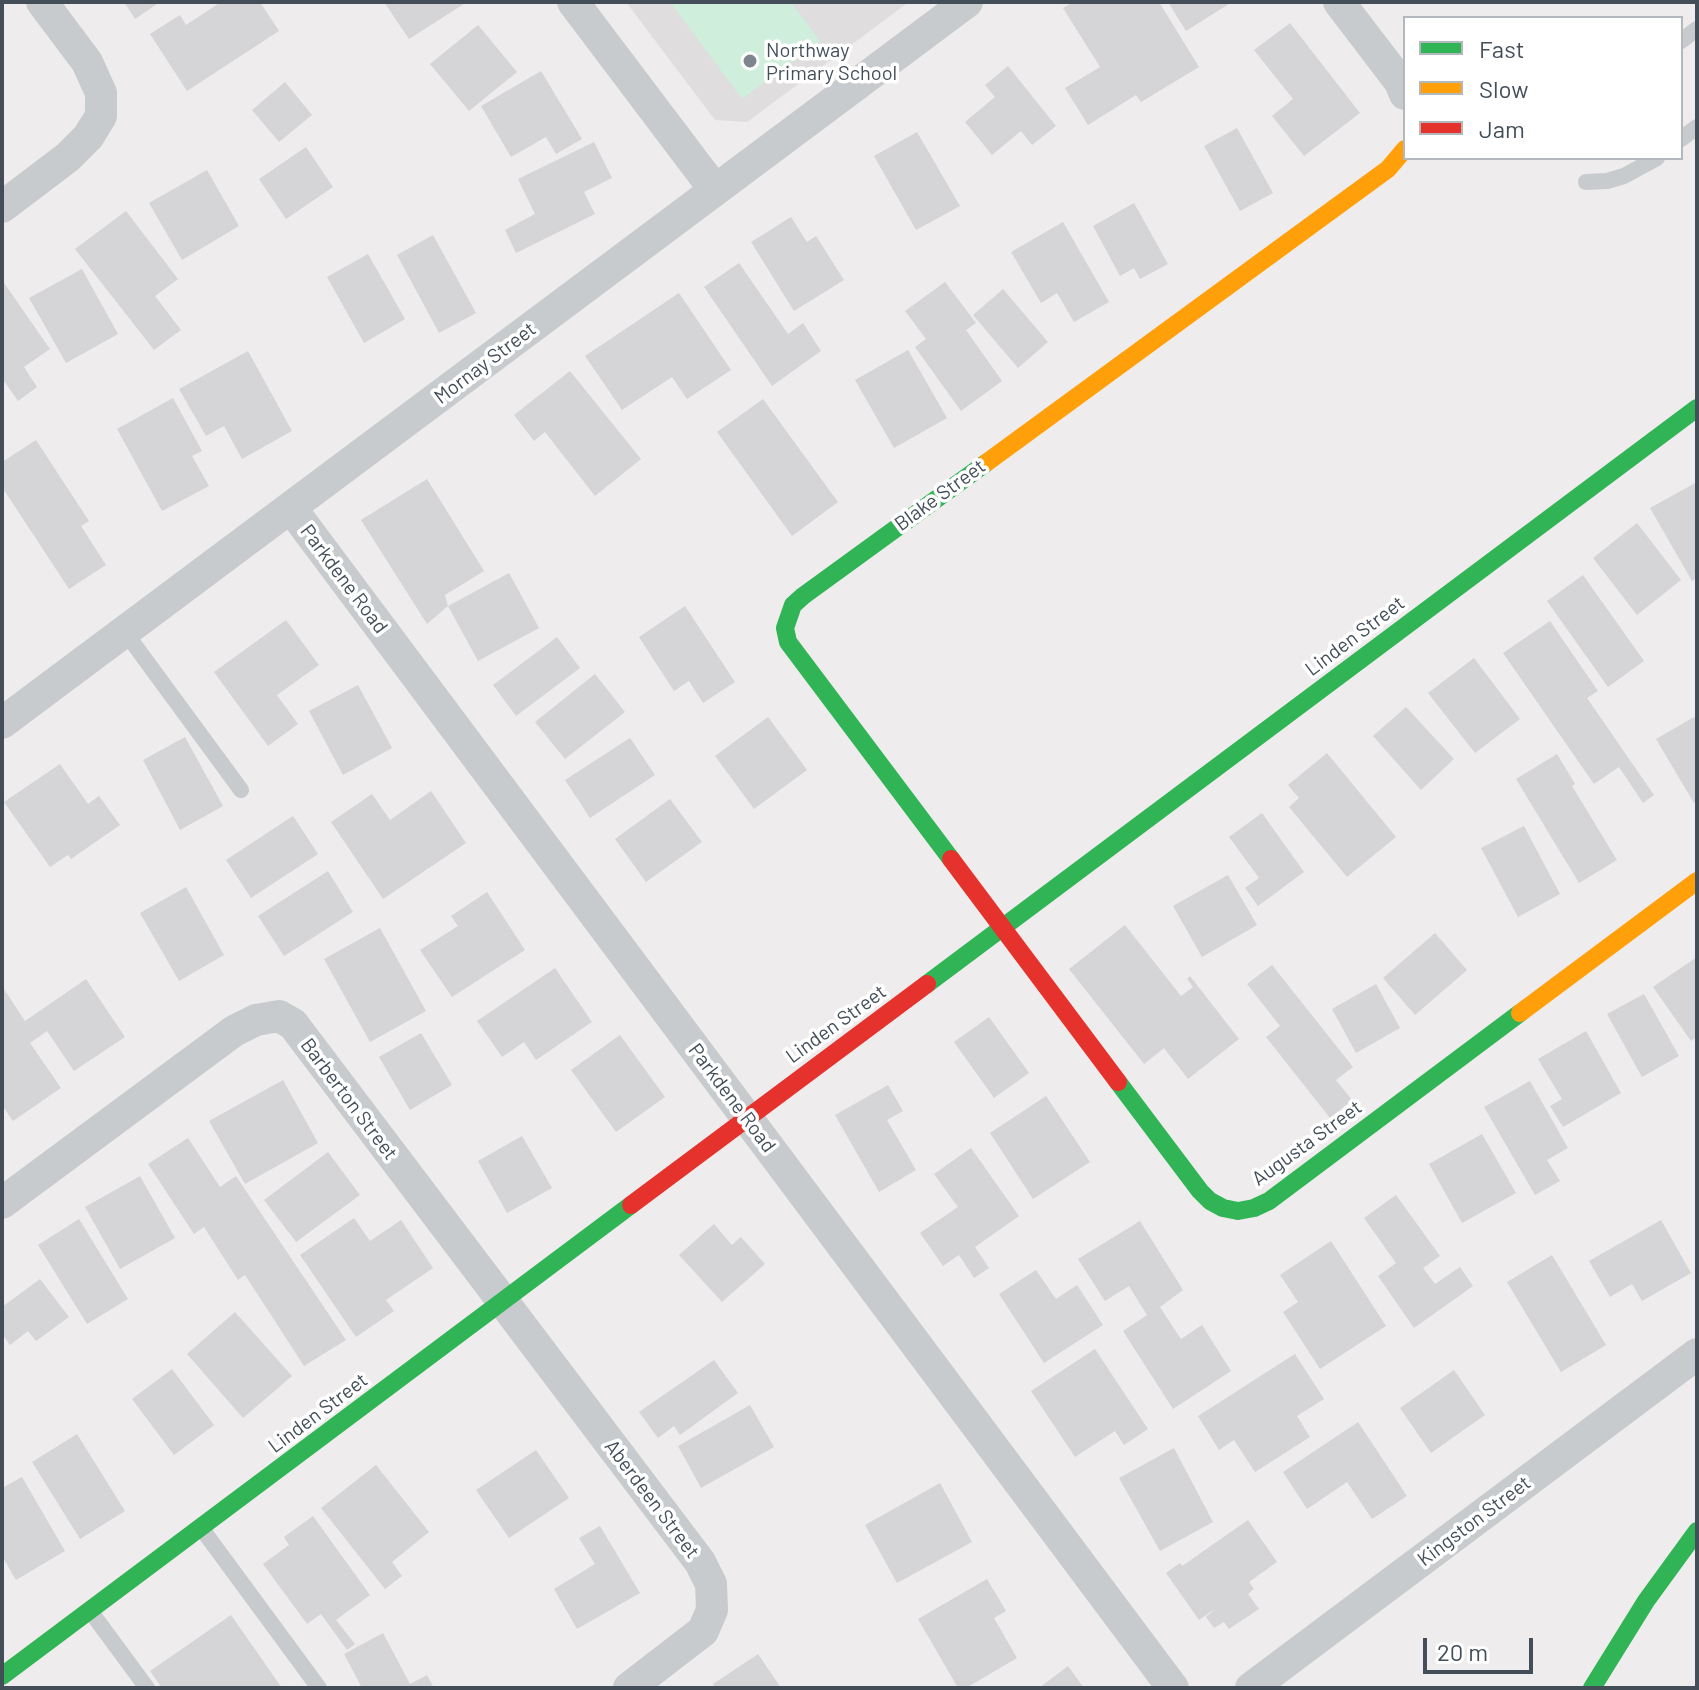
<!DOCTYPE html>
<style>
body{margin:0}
#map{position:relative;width:1699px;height:1690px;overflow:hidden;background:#eeecec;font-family:Barlow,sans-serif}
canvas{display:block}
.frame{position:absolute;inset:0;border:4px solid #434e59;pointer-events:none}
.legend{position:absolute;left:1403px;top:16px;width:280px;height:144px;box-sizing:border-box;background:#fff;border:2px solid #b4b8bd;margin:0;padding:10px 14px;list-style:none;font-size:24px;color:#434e59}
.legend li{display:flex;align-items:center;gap:16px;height:40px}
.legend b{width:40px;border:2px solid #b4b8bd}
.scale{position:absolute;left:1423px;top:1638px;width:110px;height:36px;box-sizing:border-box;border:4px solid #434e59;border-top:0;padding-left:10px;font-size:24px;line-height:28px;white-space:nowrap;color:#434e59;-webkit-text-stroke:6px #fff;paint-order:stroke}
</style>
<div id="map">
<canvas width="1699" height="1690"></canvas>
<div class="frame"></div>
<ul class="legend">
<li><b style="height:10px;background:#30b455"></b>Fast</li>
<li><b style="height:10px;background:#ff9f0a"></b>Slow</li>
<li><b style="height:10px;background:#e5322d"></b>Jam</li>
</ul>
<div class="scale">20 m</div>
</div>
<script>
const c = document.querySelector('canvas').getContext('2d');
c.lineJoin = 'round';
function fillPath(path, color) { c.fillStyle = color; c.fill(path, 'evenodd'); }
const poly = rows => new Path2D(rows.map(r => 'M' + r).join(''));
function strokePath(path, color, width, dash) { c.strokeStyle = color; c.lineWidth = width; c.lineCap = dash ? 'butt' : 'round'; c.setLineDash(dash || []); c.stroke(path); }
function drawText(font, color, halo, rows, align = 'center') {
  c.font = font + ' Barlow,sans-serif'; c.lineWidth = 7; c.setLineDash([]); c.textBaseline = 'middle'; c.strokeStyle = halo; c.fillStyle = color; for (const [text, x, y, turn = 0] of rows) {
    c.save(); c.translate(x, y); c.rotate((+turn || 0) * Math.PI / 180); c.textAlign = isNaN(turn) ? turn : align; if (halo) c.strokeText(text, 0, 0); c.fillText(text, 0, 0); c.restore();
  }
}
fillPath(poly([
 [626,2,909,2,747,122,715,120]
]), '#dfddde');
fillPath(poly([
 [670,2,791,2,820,41,742,99]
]), '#d0eedc');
fillPath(poly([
 [124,2,160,2,135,19],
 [221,2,260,2,279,31,187,91,150,34,180,15,186,25],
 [384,2,467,2,409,39],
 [1073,2,1159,2,1199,67,1141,102,1136,95,1088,125,1065,88,1100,67,1063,8],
 [1168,2,1232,2,1186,31],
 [1290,23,1360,113,1304,156,1272,116,1293,99,1254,50],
 [478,25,517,72,469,111,430,64],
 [1008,66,1056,126,1032,145,1021,131,992,155,965,122,995,97,985,85],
 [541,71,582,139,556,154,546,137,511,157,481,106],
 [285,82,312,115,279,142,252,110],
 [1237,128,1273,193,1240,211,1204,146],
 [917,132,960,206,916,230,874,156],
 [594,142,612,178,584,192,595,214,516,253,505,230,535,214,518,179],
 [306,147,333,187,286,219,259,179],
 [207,170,239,226,182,260,149,203],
 [1134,203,1168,264,1140,279,1134,268,1120,276,1093,226],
 [126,211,178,279,155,296,181,330,154,350,75,249],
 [791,217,807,242,816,236,844,280,794,311,751,242],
 [1063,222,1109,302,1074,322,1057,293,1041,303,1011,252],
 [433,235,476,313,439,333,397,255],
 [368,254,405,319,364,343,327,277],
 [739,263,788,334,803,323,821,351,772,386,704,287],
 [82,269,118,334,66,363,29,298],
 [2,280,50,349,24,367,37,387,18,401,2,378],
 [945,282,976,323,966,330,1002,381,961,411,915,347,926,339,905,311],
 [1003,289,1048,342,1018,368,973,315],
 [679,293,731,370,687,399,672,377,622,410,585,356],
 [908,350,947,418,894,448,855,380],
 [248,351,292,431,242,459,224,426,206,436,179,389],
 [570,371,641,459,595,496,545,432,534,441,514,415],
 [173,398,202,451,192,456,209,486,162,511,117,429],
 [763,399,838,502,792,536,717,432],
 [36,440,89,521,81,526,106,565,69,589,2,487,2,462],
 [427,479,484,571,445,595,448,606,509,573,539,628,478,661,448,606,427,624,361,520],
 [1697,482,1697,578,1692,581,1650,508],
 [1637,523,1681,580,1637,615,1593,558],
 [1583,575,1644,661,1608,687,1547,601],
 [685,606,735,682,703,703,689,681,674,691,639,637],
 [286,620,319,665,277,695,298,724,268,746,214,672],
 [1550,621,1598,691,1587,698,1654,795,1643,803,1619,767,1594,784,1503,653],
 [557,637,580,668,516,716,493,685],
 [1474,658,1520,719,1475,753,1428,693],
 [595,674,625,712,565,759,535,722],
 [358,685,392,748,343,775,309,711],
 [1406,707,1454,759,1421,790,1373,736],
 [768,717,807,770,754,809,715,756],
 [1694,717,1697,722,1697,801,1694,803,1656,739],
 [185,737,223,806,180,830,143,760],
 [630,738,655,775,590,818,565,780],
 [1327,753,1396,837,1347,877,1289,807,1299,798,1288,785],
 [1557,754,1575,784,1572,786,1617,860,1579,883,1516,779],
 [60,764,88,804,99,796,120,825,71,859,68,855,50,867,4,802],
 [431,791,466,843,383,899,331,822,372,794,390,820],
 [670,799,702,842,646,882,615,839],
 [1262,813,1304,872,1258,906,1245,888,1259,878,1229,837],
 [293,816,318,854,251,898,226,860],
 [1524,826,1560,894,1518,917,1481,848],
 [328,871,353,912,284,956,258,916],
 [1228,875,1257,925,1202,957,1173,906],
 [186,887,224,955,179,981,140,913],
 [487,892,525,950,452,997,420,950,458,926,451,916],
 [1125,925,1181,996,1193,987,1187,979,1190,976,1239,1039,1188,1079,1164,1048,1144,1064,1069,969],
 [380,928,426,1011,370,1042,324,959],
 [1435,933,1467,970,1415,1015,1383,978],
 [1697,957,1697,1037,1691,1041,1653,987],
 [1272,965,1353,1067,1336,1080,1352,1100,1330,1118,1266,1037,1280,1026,1247,984],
 [555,968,592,1022,536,1060,524,1042,502,1057,477,1021],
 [86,979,125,1037,74,1071,47,1031,30,1043,61,1088,13,1121,2,1105,2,986,25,1021],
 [1376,984,1400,1028,1356,1053,1332,1009],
 [1644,994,1679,1056,1642,1077,1607,1014],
 [989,1017,1029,1073,994,1098,954,1042],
 [1586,1031,1621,1093,1563,1127,1550,1106,1562,1099,1538,1059],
 [421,1033,452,1085,410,1110,379,1057],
 [620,1035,665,1097,616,1132,571,1070],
 [283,1080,318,1143,245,1184,209,1121],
 [1530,1081,1568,1148,1547,1160,1560,1181,1535,1195,1484,1107],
 [888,1085,903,1111,887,1120,916,1170,879,1192,835,1115],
 [1046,1096,1090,1162,1033,1199,990,1133],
 [1482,1134,1516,1193,1462,1223,1429,1164],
 [522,1136,552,1188,507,1213,478,1161],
 [188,1138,220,1187,236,1176,346,1340,304,1366,245,1275,238,1280,204,1227,194,1234,148,1164],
 [971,1148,1019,1216,975,1247,989,1268,974,1278,959,1255,943,1266,920,1233,958,1207,934,1174],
 [328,1152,360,1195,296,1242,264,1200],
 [140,1176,175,1238,120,1269,85,1207],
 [1396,1195,1440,1256,1423,1268,1435,1284,1460,1267,1473,1286,1414,1328,1378,1276,1396,1263,1364,1218],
 [354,1218,370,1241,401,1220,433,1268,386,1300,394,1311,356,1337,300,1255],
 [79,1219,128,1299,87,1324,38,1245],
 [1661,1220,1691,1273,1642,1301,1632,1284,1610,1297,1589,1261],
 [1140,1221,1183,1290,1160,1307,1181,1339,1202,1325,1231,1371,1173,1409,1123,1331,1147,1315,1129,1286,1105,1301,1078,1259],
 [714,1224,732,1245,741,1237,765,1264,722,1302,679,1255],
 [1331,1241,1386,1326,1320,1369,1283,1312,1298,1302,1280,1275],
 [1552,1255,1606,1345,1561,1372,1507,1282],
 [1036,1270,1056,1299,1077,1285,1103,1325,1044,1363,999,1294],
 [40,1279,69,1317,36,1341,28,1331,10,1345,2,1334,2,1307],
 [235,1312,292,1376,243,1418,187,1354],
 [1095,1349,1148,1429,1124,1445,1115,1431,1075,1457,1031,1391],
 [1295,1354,1324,1399,1297,1416,1310,1437,1255,1472,1234,1440,1219,1450,1198,1416],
 [714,1360,738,1393,680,1435,674,1426,658,1438,639,1412],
 [172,1369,214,1425,174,1455,132,1399],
 [1454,1370,1485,1415,1431,1453,1400,1408],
 [750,1405,774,1447,701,1488,678,1446],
 [1358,1422,1407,1496,1372,1519,1347,1482,1307,1509,1283,1472],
 [77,1434,125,1511,80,1539,32,1462],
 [1174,1448,1213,1522,1160,1551,1119,1478],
 [536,1450,569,1498,509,1538,476,1490],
 [376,1465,429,1532,392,1562,402,1576,385,1589,321,1508],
 [22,1477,65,1551,16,1580,2,1556,2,1488],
 [940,1483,972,1542,897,1583,865,1525],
 [313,1516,370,1595,336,1620,355,1644,347,1650,321,1614,307,1624,263,1564,289,1545,284,1537],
 [1248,1520,1277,1562,1249,1582,1254,1589,1248,1594,1259,1609,1229,1629,1224,1622,1214,1628,1206,1617,1215,1609,1199,1620,1166,1573,1180,1563,1182,1566],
 [600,1526,640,1593,577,1629,554,1589,595,1564,579,1538],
 [987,1579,1006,1611,994,1618,1017,1658,966,1688,958,1688,918,1619],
 [231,1615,282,1688,162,1688,150,1671],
 [383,1633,410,1684,427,1675,434,1688,362,1688,344,1654],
 [758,1654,781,1688,716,1688,713,1684],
 [1068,1666,1084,1688,1039,1688]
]), '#d5d4d7');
strokePath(poly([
 [1681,41,1697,29],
 [1681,139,1697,127],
 [1586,182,1607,181,1624,176,1657,158],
 [125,632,241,790],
 [202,1529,319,1688],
 [91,1612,147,1688]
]), '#c8cbcd', 16);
strokePath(poly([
 [573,2,715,190],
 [1339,2,1400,82,1405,94],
 [2,207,68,157,88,137,101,116,101,93,87,62,42,2],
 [291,508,1173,1688],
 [2,723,967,2],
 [2,1203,234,1031,256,1020,279,1016,293,1024,700,1562,711,1584,712,1610,703,1631,629,1688],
 [1251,1688,1697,1354]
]), '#c8cbcd', 32);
strokePath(poly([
 [951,859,788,642,785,628,793,605,803,596,986,463],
 [927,984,1697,408],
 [1118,1082,1200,1191,1210,1201,1223,1208,1238,1211,1254,1208,1269,1201,1520,1013],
 [2,1676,631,1205],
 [1592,1688,1646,1601,1697,1531]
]), '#30b455', 18);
strokePath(poly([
 [986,463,1388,169,1405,149],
 [1520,1013,1697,881]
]), '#ff9f0a', 18);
strokePath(poly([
 [951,859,1118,1082],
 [631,1205,927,984]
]), '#e5322d', 18);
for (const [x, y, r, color] of [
 [750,61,8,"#7f858c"]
]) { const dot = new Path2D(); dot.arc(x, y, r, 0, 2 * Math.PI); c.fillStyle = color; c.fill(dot); strokePath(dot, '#fff', 3); }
drawText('20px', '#434e59', '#fff', [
 ["Northway",766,50],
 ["Primary School",766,73]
], 'left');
drawText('20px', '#434e59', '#fff', [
 ["Mornay Street",485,363,-37],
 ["Blake Street",940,495,-36],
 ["Parkdene Road",344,579,53],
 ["Linden Street",1355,636,-37],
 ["Linden Street",836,1024,-36],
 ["Parkdene Road",732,1098,53],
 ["Barberton Street",349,1099,53],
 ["Augusta Street",1307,1143,-36],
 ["Linden Street",318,1413,-37],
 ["Aberdeen Street",652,1499,53],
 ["Kingston Street",1474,1521,-37]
]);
</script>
